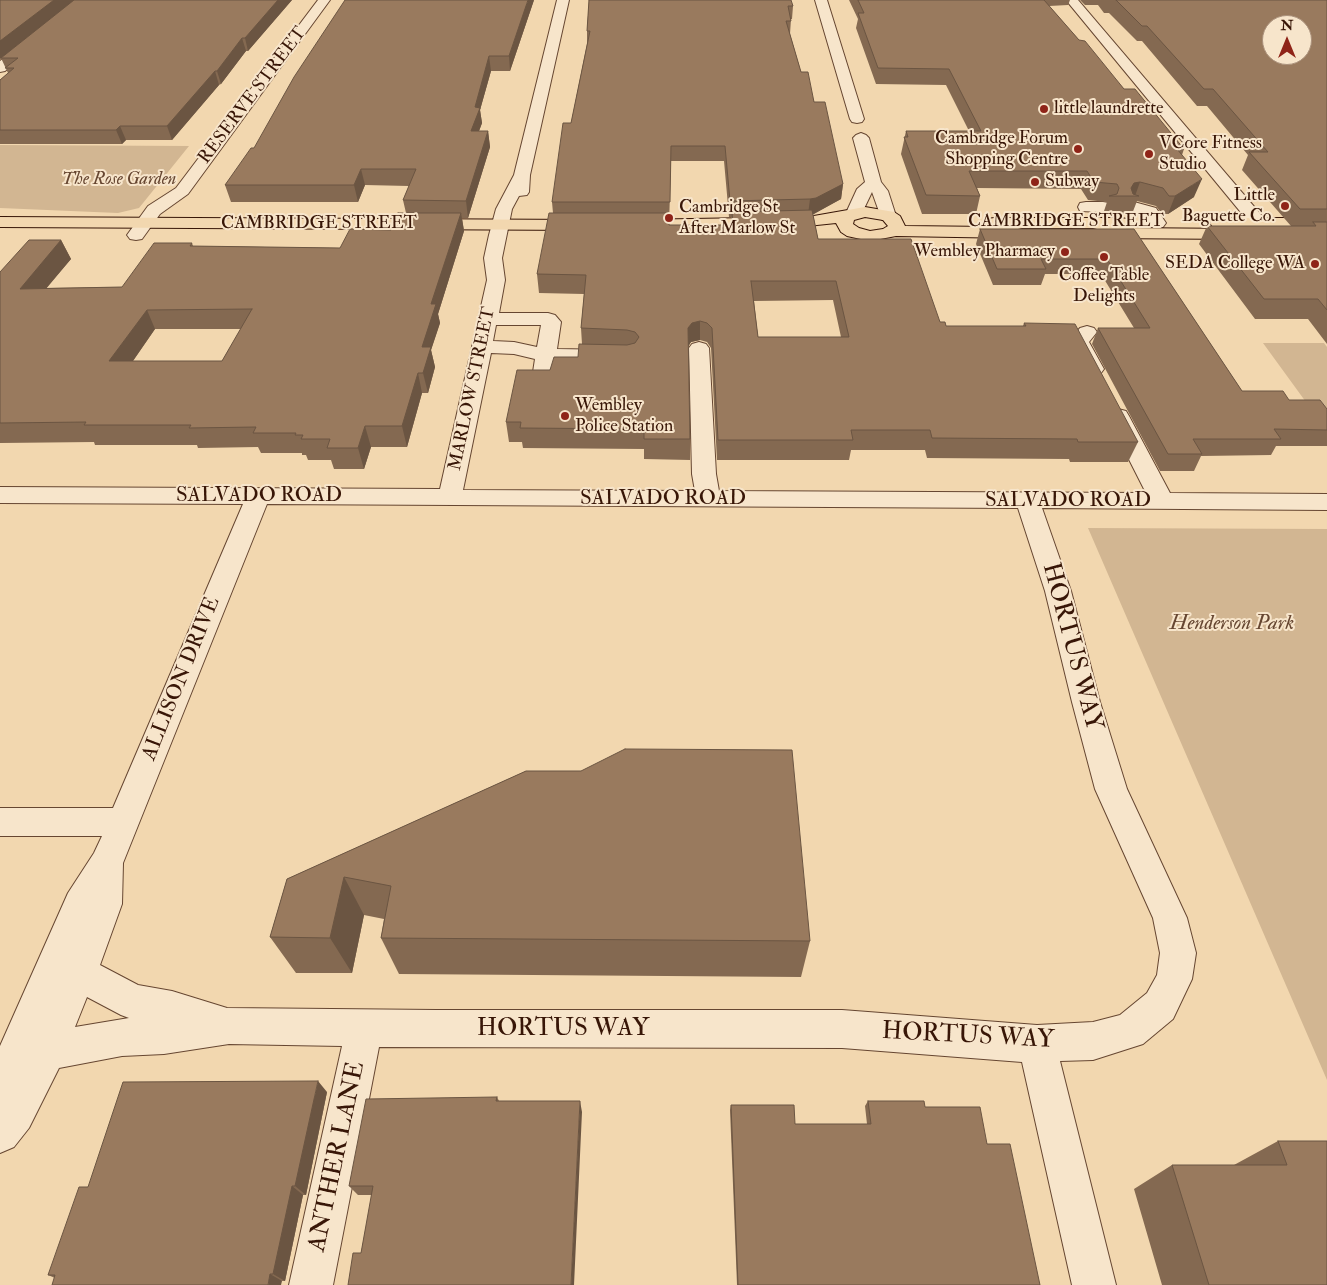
<!DOCTYPE html>
<style>
body{margin:0}
#map{position:relative;width:1327px;height:1285px;overflow:hidden;background:#f2d7af;font-family:"IM FELL Double Pica",serif}
canvas{display:block}
.north{position:absolute;left:1262px;top:15px;width:50px;height:50px;box-sizing:border-box;background:#f7e5cb;border:1px solid #ab927d;border-radius:50%;rotate:0deg;font-size:14px;font-weight:700;line-height:20px;text-align:center;color:#381607}
.north::after{content:'';display:block;margin:auto;width:18px;height:22px;background:#8f2418;clip-path:polygon(50% 0,100% 100%,50% 72%,0 100%)}
</style>
<div id="map">
<canvas width="1327" height="1285"></canvas>
<div class="north">N</div>
</div>
<script>
const c = document.querySelector('canvas').getContext('2d');
c.lineJoin = 'round';
function fillPath(path, color) { c.fillStyle = color; c.fill(path, 'evenodd'); }
const poly = rows => new Path2D(rows.map(r => 'M' + r).join(''));
function strokePath(path, color, width, dash) { c.strokeStyle = color; c.lineWidth = width; c.lineCap = dash ? 'butt' : 'round'; c.setLineDash(dash || []); c.stroke(path); }
function drawText(font, color, halo, rows, align = 'center') {
  c.font = font + ' "IM FELL Double Pica",serif'; c.lineWidth = 4; c.setLineDash([]); c.textBaseline = 'middle'; c.strokeStyle = halo; c.fillStyle = color; for (const [text, x, y, turn = 0] of rows) {
    c.save(); c.translate(x, y); c.rotate((+turn || 0) * Math.PI / 180); c.textAlign = isNaN(turn) ? turn : align; if (halo) c.strokeText(text, 0, 0); c.fillText(text, 0, 0); c.restore();
  }
}
fillPath(poly([
 [0,145,189,146,139,208,118,213,0,208],
 [1263,343,1324,343,1327,347,1327,431],
 [1088,528,1327,529,1327,1080]
]), '#d2b692');
const minor = poly([
 [78,0,91,0,5,71,0,72,0,61,78,0],
 [318,0,330,0,188,194,160,214,142,239,136,240,130,239,127,235,148,206,176,188,318,0],
 [557,0,569,0,530,175,529,192,527,195,519,196,512,209,502,258,505,280,499,313,548,313,555,315,561,322,557,349,615,350,622,352,625,356,622,360,615,362,555,361,553,372,550,376,543,378,536,376,533,372,535,359,514,354,491,353,463,490,695,491,692,474,689,348,692,344,699,342,706,344,709,348,716,474,719,491,1146,493,1107,416,1110,411,1118,409,1126,411,1129,416,1170,493,1327,494,1327,510,1042,508,1071,591,1100,702,1127,789,1187,918,1196,953,1192,979,1173,1019,1143,1044,1093,1060,1060,1061,1116,1285,1072,1285,1022,1062,842,1048,379,1047,333,1285,289,1285,342,1046,229,1044,164,1054,122,1056,59,1068,29,1128,14,1147,0,1153,0,1046,68,893,94,853,102,836,0,836,0,808,113,808,243,504,0,503,0,487,440,489,487,280,484,258,489,235,496,209,514,175,557,0],
 [496,325,541,325,537,347,514,342,493,341,496,325],
 [267,504,1018,508,1045,591,1072,702,1095,789,1153,918,1160,953,1157,975,1147,993,1120,1015,1093,1022,1037,1025,842,1010,436,1010,227,1008,172,991,138,985,100,965,122,904,123,863,267,504],
 [87,997,121,1015,129,1018,75,1027,87,997],
 [815,0,827,0,864,119,862,122,857,123,852,122,850,119,815,0],
 [1066,0,1078,0,1274,230,1277,234,1274,238,1268,239,1262,238,1066,0],
 [861,133,866,135,869,138,881,182,888,191,896,216,894,220,882,220,872,192,860,217,848,217,846,213,857,189,865,182,853,138,856,135,861,133],
 [1086,202,1103,202,1109,203,1111,207,1109,211,1103,212,1080,211,1078,207,1080,203,1086,202],
 [1134,202,1156,208,1166,223,1163,227,1157,228,1151,227,1144,215,1128,211,1126,207,1128,203,1134,202],
 [1087,326,1094,328,1097,332,1089,342,1104,369,1101,373,1094,375,1087,373,1069,341,1080,328,1087,326]
]);
const major = poly([
 [865,207,894,212,900,216,905,226,991,227,985,223,988,219,994,218,1121,218,1127,219,1130,223,1127,227,1122,228,1241,229,1247,230,1250,234,1247,238,1241,239,1099,238,1093,237,1090,233,1093,229,1097,228,1018,228,1022,229,1025,233,1022,237,1016,238,896,236,870,241,847,236,841,232,836,223,779,229,633,230,627,229,624,225,627,221,633,220,808,217,865,207],
 [865,217,883,220,888,226,883,229,870,231,859,228,853,224,854,220,865,217],
 [0,217,585,220,591,221,594,225,591,229,585,230,0,227,0,217],
 [1219,218,1327,218,1327,228,1213,227,1210,223,1213,219,1219,218]
]);
strokePath(minor, '#664631', 2);
strokePath(major, '#381607', 2);
fillPath(minor, '#f7e5cb');
fillPath(major, '#f2d7af');
fillPath(poly([
 [0,0,292,0,248,51,246,51,221,84,219,85,172,140,126,140,122,144,0,144,0,80,8,73,1,58,48,21,0,59],
 [534,0,510,71,491,71,480,110,482,123,479,131,488,131,490,147,468,218,462,218,464,231,438,314,440,323,431,350,435,367,428,393,422,393,407,447,371,447,364,469,334,469,331,460,308,460,306,455,302,455,302,453,261,453,258,447,198,448,197,445,95,445,94,442,0,443,0,272,61,240,71,259,46,288,122,287,192,243,193,246,340,248,391,230,406,213,403,200,409,186,365,185,358,202,231,202,225,185,254,148],
 [155,329,241,329,222,361,133,361],
 [589,0,793,6,792,19,791,19,790,34,801,72,814,102,843,184,841,199,813,214,818,239,940,322,946,326,1023,326,1024,323,1138,442,1128,462,1070,462,1069,459,927,458,925,450,851,450,849,460,717,460,711,348,707,342,700,340,691,342,688,347,690,439,690,460,644,459,644,449,523,448,522,442,509,442,506,422,550,370,578,357,582,344,581,328,584,294,539,293,537,274,553,213,552,202,571,123,587,44,587,31],
 [671,161,724,161,729,217,731,217,731,225,669,225],
 [833,300,841,337,758,337,754,301],
 [849,0,1070,0,1068,5,1049,6,1079,40,1124,89,1184,149,1182,155,1194,197,1168,214,1162,214,1156,206,1137,201,1132,214,1103,214,1107,202,1088,200,1081,189,977,188,980,196,976,214,922,214,901,154,906,131,969,131,946,85,876,84,856,28,858,19],
 [1080,0,1327,0,1327,344,1308,319,1255,319,1199,244,1207,226,1291,226,1242,170,1248,155,1207,106,1197,106,1142,41,1137,41,1109,13,1104,13,1098,5,1085,5],
 [980,229,1134,229,1242,391,1289,400,1327,409,1327,446,1276,446,1271,455,1201,456,1194,471,1160,471,1092,344,1098,328,1134,328,1101,274,1045,274,1041,285,993,285,976,244],
 [526,771,810,941,801,977,399,974,381,938,384,919,364,915,352,973,296,973,270,937,287,879],
 [327,1092,306,1195,303,1195,285,1281,55,1278,48,1275,88,1187],
 [497,1097,499,1101,582,1112,361,1253,372,1195,358,1195,349,1186],
 [868,1101,925,1107,987,1144,1040,1285,737,1285,730,1110,731,1105,795,1124,867,1124,865,1106],
 [1278,1141,1327,1141,1327,1285,1162,1285,1134,1189,1172,1165,1234,1165]
]), '#846951');
fillPath(poly([
 [54,0,75,0,0,59,0,41],
 [278,0,292,0,248,51,245,38],
 [528,0,534,0,510,71,509,56],
 [242,38,246,51,221,84,217,71],
 [489,56,491,71,480,110,482,123,473,147,471,131,475,107],
 [215,71,219,85,172,140,167,126],
 [120,126,126,140,122,144,116,130],
 [488,131,490,147,468,218,466,201],
 [361,169,365,185,358,202,354,185],
 [1202,179,1194,197,1168,214,1175,196],
 [1140,182,1135,196,1128,196,1131,188,1134,183],
 [843,184,841,199,814,214,808,215,810,199],
 [461,213,464,231,438,314,440,323,431,350,435,367,428,393,423,373,422,347,431,304],
 [61,240,71,259,30,308,20,289],
 [147,310,155,329,119,381,109,361],
 [700,321,700,340,691,342,687,348,688,328,692,323],
 [418,373,422,393,407,447,402,426],
 [365,426,371,447,364,469,358,448],
 [344,877,364,915,352,973,330,938],
 [318,1081,327,1092,306,1195,295,1186],
 [580,1101,582,1112,574,1285,571,1285],
 [292,1186,303,1195,285,1281,273,1274],
 [270,1274,282,1281,281,1285,268,1285]
]), '#6b5542');
const building = poly([
 [0,0,54,0,0,41,0,0],
 [74,0,278,0,245,38,242,38,217,71,215,71,167,126,120,126,116,130,0,130,0,80,14,68,5,68,18,58,1,58,74,0],
 [345,0,528,0,509,56,489,56,475,107,480,108,471,131,488,131,466,201,403,200,416,169,361,169,354,185,225,185,251,148,254,148,294,77,345,0],
 [589,0,791,0,793,6,788,6,791,21,786,21,801,72,808,72,814,102,825,102,843,184,816,198,810,199,730,201,725,146,671,146,670,202,552,202,563,123,571,123,590,31,587,31,589,0],
 [858,0,1044,0,1079,40,1085,41,1124,89,1135,89,1184,149,1177,149,1202,179,1175,196,1169,196,1163,188,1140,182,1134,183,1131,188,1133,194,1139,196,1109,196,1117,194,1119,188,1117,184,1094,182,1087,171,969,171,980,196,926,195,904,137,908,137,906,131,981,131,949,69,878,68,858,13,864,13,858,0],
 [1116,0,1327,0,1327,209,1300,209,1249,152,1268,152,1213,89,1204,89,1147,26,1142,26,1116,0],
 [1272,25,1302,25,1302,55,1272,55,1272,25],
 [812,210,818,239,911,239,940,322,945,322,946,326,1026,326,1024,323,1075,324,1138,442,1078,442,1077,439,932,438,930,430,851,430,853,440,718,440,712,328,707,323,700,321,692,323,688,328,690,439,644,439,644,429,520,428,521,422,506,422,517,370,550,370,554,357,578,357,579,344,627,345,635,343,639,337,635,332,627,330,581,328,586,275,537,274,549,213,669,213,669,225,733,225,732,212,812,210],
 [751,281,836,281,849,337,758,337,751,281],
 [398,213,461,213,431,304,436,304,422,347,431,347,423,373,418,373,402,426,365,426,358,448,327,448,330,439,301,439,303,435,295,435,296,433,253,433,256,427,189,428,191,425,84,425,86,422,0,423,0,272,29,240,61,240,20,289,122,287,154,243,192,243,190,246,340,248,350,229,391,230,398,213],
 [252,309,222,361,109,361,147,310,252,309],
 [1313,222,1327,222,1327,310,1318,299,1264,299,1207,226,1316,226,1313,222],
 [980,229,1134,229,1242,391,1283,391,1289,400,1320,400,1327,409,1327,430,1274,429,1281,439,1193,439,1202,454,1168,454,1098,328,1150,328,1107,259,1041,259,1046,269,997,269,980,229],
 [625,749,792,750,810,941,381,938,391,886,344,877,330,938,270,937,287,879,526,771,581,771,625,749],
 [318,1081,295,1186,292,1186,273,1274,270,1274,268,1285,52,1285,55,1275,48,1275,79,1187,88,1187,123,1082,318,1081],
 [497,1097,496,1101,580,1101,571,1285,348,1285,353,1253,361,1253,373,1186,349,1186,366,1099,497,1097],
 [868,1101,924,1101,925,1107,980,1107,987,1144,1010,1144,1040,1285,738,1285,731,1105,794,1105,795,1124,871,1124,868,1101],
 [1278,1141,1327,1141,1327,1285,1209,1285,1172,1165,1287,1165,1278,1141]
]);
fillPath(building, '#997a5e');
strokePath(building, '#6b5542', 1);
for (const [x, y, r, color] of [
 [1044,109,5,"#8f2418"],
 [1078,149,5,"#8f2418"],
 [1149,154,5,"#8f2418"],
 [1035,182,5,"#8f2418"],
 [1285,206,5,"#8f2418"],
 [669,218,5,"#8f2418"],
 [1065,252,5,"#8f2418"],
 [1104,257,5,"#8f2418"],
 [1315,264,5,"#8f2418"],
 [565,416,5,"#8f2418"]
]) { const dot = new Path2D(); dot.arc(x, y, r, 0, 2 * Math.PI); c.fillStyle = color; c.fill(dot); strokePath(dot, '#f7e5cb', 2); }
drawText('18px', '#381607', '#f7e5cb', [
 ["RESERVE STREET",253,96,-53],
 ["CAMBRIDGE STREET",1066,222],
 ["CAMBRIDGE STREET",319,224],
 ["MARLOW STREET",473,389,-78]
]);
drawText('18px', '#381607', '#f7e5cb', [
 ["little laundrette",1054,109],
 ["Cambridge Forum",1068,139,"right"],
 ["Shopping Centre",1068,160,"right"],
 ["VCore Fitness",1159,144],
 ["Studio",1159,165],
 ["Subway",1045,182],
 ["Little",1275,196,"right"],
 ["Baguette Co.",1275,217,"right"],
 ["Cambridge St",679,208],
 ["After Marlow St",679,229],
 ["Wembley Pharmacy",1055,252,"right"],
 ["SEDA College WA",1305,264,"right"],
 ["Coffee Table",1104,276,"center"],
 ["Delights",1104,297,"center"],
 ["Wembley",575,406],
 ["Police Station",575,427]
], 'left');
drawText('italic 18px', '#664631', '#f7e5cb', [
 ["The Rose Garden",119,180]
]);
drawText('21px', '#381607', '#f7e5cb', [
 ["SALVADO ROAD",259,496],
 ["SALVADO ROAD",663,499],
 ["SALVADO ROAD",1068,501],
 ["ALLISON DRIVE",182,679,-68]
]);
drawText('italic 21px', '#664631', '#f7e5cb', [
 ["Henderson Park",1232,624]
]);
drawText('25px', '#381607', '#f7e5cb', [
 ["HORTUS WAY",1071,647,75],
 ["HORTUS WAY",563,1030],
 ["HORTUS WAY",968,1037,3],
 ["ANTHER LANE",338,1157,-78]
]);
</script>
